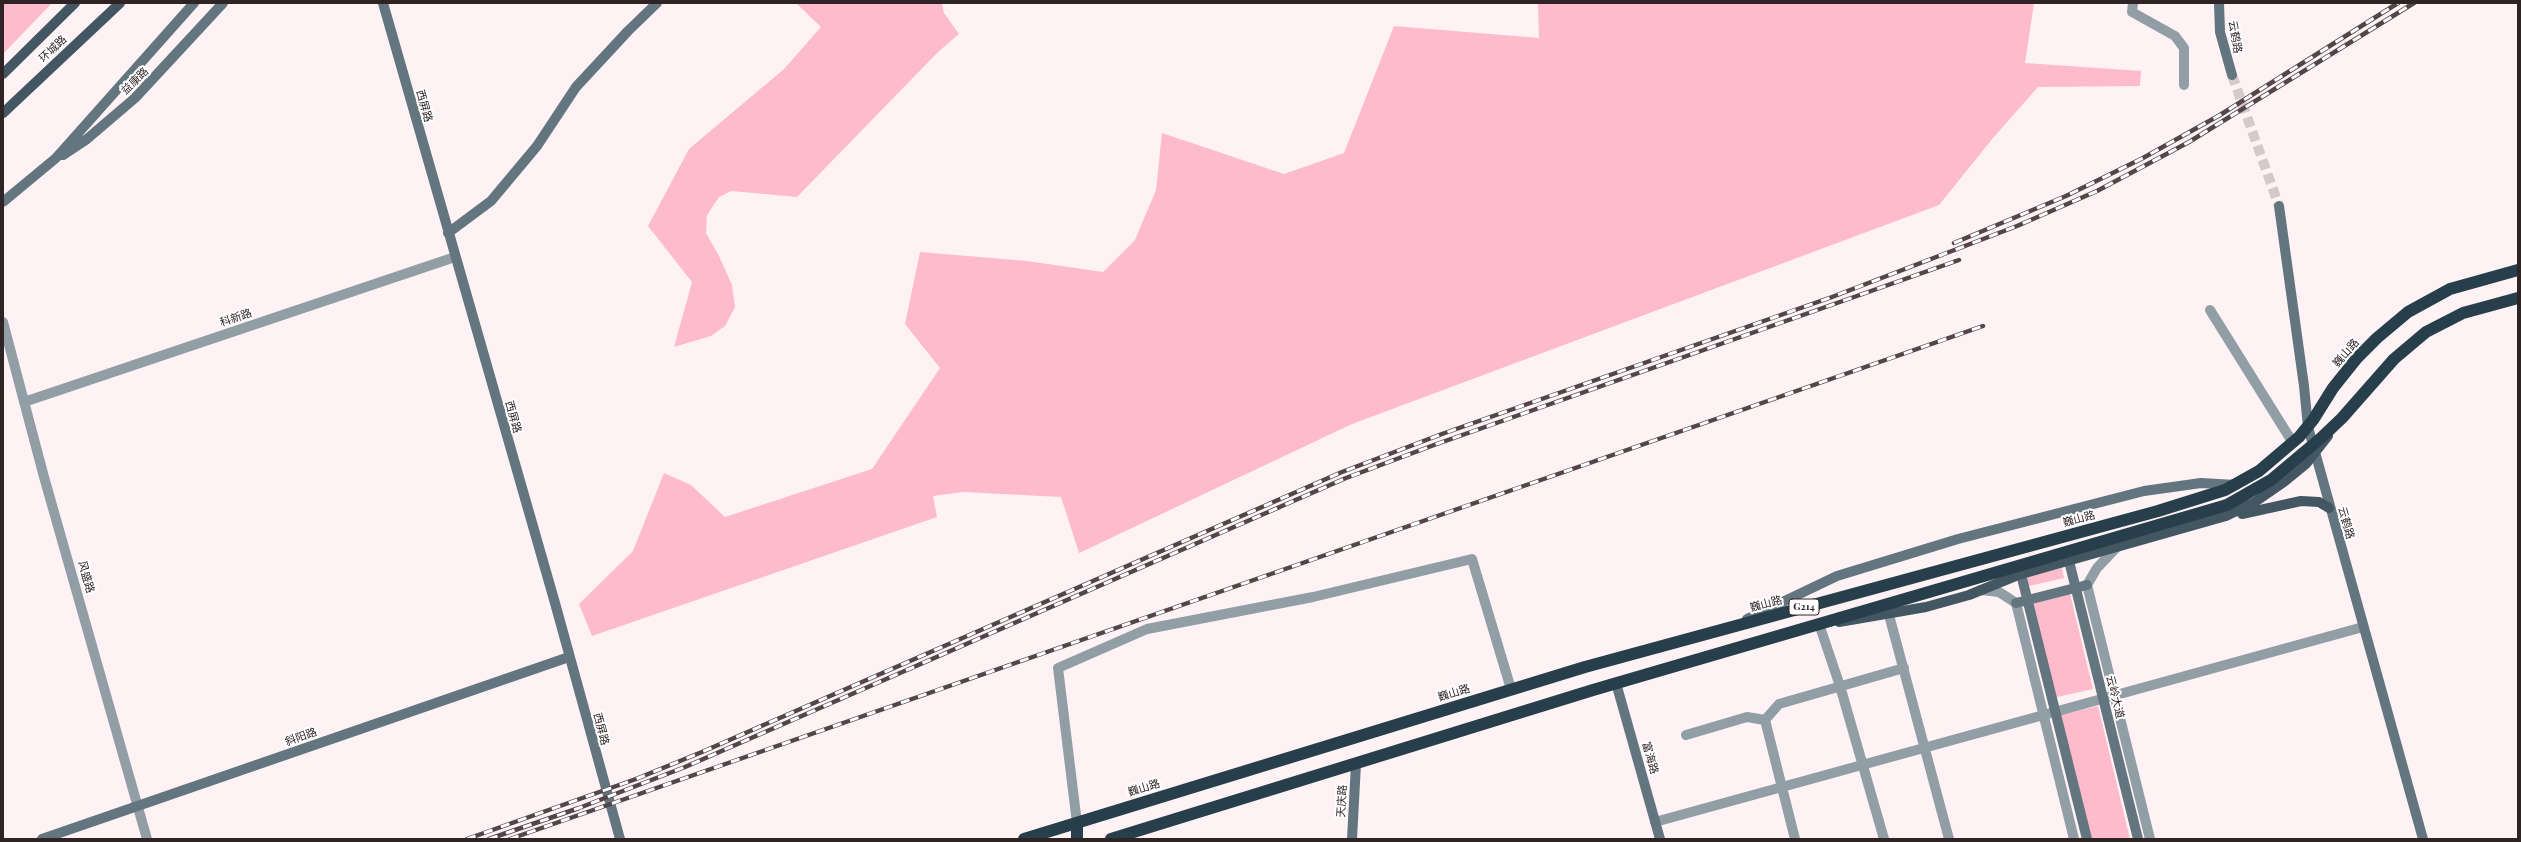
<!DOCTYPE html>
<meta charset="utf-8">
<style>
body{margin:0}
#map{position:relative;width:2521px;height:842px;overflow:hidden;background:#fff2f5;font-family:"Playfair Display",serif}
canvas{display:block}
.frame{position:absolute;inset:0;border:4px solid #2f2326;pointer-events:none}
</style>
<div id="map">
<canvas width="2521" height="842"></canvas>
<div class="frame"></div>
</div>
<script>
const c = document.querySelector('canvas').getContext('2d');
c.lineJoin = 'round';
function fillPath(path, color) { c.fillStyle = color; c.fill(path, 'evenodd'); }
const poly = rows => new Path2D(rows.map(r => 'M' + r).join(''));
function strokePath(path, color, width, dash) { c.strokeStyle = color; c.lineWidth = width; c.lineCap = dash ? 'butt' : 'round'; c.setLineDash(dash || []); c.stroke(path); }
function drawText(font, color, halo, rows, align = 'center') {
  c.font = font + ' "Playfair Display","Noto Sans SC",serif'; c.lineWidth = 4; c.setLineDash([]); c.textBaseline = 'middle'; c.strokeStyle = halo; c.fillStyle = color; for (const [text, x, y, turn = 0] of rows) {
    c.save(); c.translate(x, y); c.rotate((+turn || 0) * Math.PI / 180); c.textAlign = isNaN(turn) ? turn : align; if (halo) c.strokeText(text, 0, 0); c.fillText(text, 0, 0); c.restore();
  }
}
fillPath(poly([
 [3,3,52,3,3,54],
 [796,3,942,3,944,13,959,34,938,52,797,197,731,191,719,197,707,215,706,233,719,256,732,285,735,307,725,326,711,336,674,347,692,282,648,226,689,149,784,69,821,27],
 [1538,3,2034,3,2025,63,2141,71,2140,86,2038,87,1993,138,1939,205,1352,424,1079,553,1061,497,963,492,933,496,937,517,592,636,579,604,633,551,664,473,691,485,725,517,872,469,940,368,905,324,920,252,1027,261,1103,272,1135,240,1156,190,1162,133,1284,174,1344,153,1394,26,1539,38],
 [2062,568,2064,578,2029,586,2027,576],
 [2070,594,2093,689,2053,698,2031,604],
 [2098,706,2130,839,2088,839,2059,715]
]), '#fdbbcc');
strokePath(poly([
 [2232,75,2279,206]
]), '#d5c9cc', 10, [10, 5]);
strokePath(poly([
 [2133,3,2132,12,2175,36,2184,48,2184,85],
 [2210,310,2293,443],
 [3,322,44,477,147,839],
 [24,402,455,257],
 [2116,548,2097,568,2087,585,2150,839],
 [1981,590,1999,592,2016,603,2074,839],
 [1889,615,1949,839],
 [1819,624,1840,686,1884,839],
 [1765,720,1779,704,1904,668],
 [1765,720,1795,839],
 [1686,735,1747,717,1765,720],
 [1655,822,2363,627],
 [1077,823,1058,668,1147,629,1313,597,1472,559,1511,689]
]), '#929ea5', 10);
strokePath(poly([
 [383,3,555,603,620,839],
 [2219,3,2220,32,2232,75],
 [63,155,87,139,135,98,223,3],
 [3,202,56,158,194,3],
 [2279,206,2304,386,2308,427,2423,839],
 [448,233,491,201,537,146,576,87,628,31,657,3],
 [2069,561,2138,839],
 [2021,574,2087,839],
 [2016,603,2087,585],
 [1747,619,1837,576,1958,539,2144,491,2201,483,2236,485],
 [1616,683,1660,839],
 [42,839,569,657],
 [1352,839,1356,764]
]), '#63757e', 10);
strokePath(poly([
 [3,74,75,3],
 [3,113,120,3],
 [2242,514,2301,501,2319,502,2329,508],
 [1839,622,1926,607,1969,595,2018,575,2226,516,2255,502,2284,482,2306,464,2328,436]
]), '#435763', 10);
strokePath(poly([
 [1077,823,1077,839],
 [1024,839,1585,667,2158,511,2225,490,2259,471,2299,437,2313,420,2333,388,2357,358,2377,338,2408,312,2450,289,2518,270],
 [1111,839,1593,690,2227,505,2271,480,2321,438,2342,418,2394,359,2426,332,2463,313,2518,298]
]), '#273f4b', 12);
const rail = poly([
 [1954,243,2066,196,2143,158,2220,115,2398,3],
 [467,839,636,779,702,752,1342,472,1442,434,1832,297,2017,226,2097,191,2189,142,2414,3],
 [489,839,579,808,685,767,1346,478,1434,445,1959,260],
 [510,839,1983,326]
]);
strokePath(rail, '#524649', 4.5);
strokePath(rail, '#fff', 3, [9]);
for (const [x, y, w] of [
 [1804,607,30]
]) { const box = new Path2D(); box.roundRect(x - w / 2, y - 8, w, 16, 3); c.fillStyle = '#fff'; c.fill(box); strokePath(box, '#2f2326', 1); }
drawText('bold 10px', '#2f2326', null, [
 ["G214",1804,607]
]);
drawText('11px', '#2f2326', '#fff', [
 ["云鹤路",2235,37,80],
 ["环城路",53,49,-43],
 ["益康路",135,81,-44],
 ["西屏路",424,106,74],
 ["科新路",236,318,-19],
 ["巍山路",2346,353,-49],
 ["西屏路",513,417,74],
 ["巍山路",2079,519,-15],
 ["云鹤路",2346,523,74],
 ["风盛路",86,577,74],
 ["巍山路",1766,604,-15],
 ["巍山路",1454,693,-17],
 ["云岭大道",2115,697,76],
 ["西屏路",601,729,75],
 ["斜阳路",301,737,-19],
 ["富海路",1650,758,74],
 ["巍山路",1144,788,-17],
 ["天庆路",1342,801,-87]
]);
</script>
